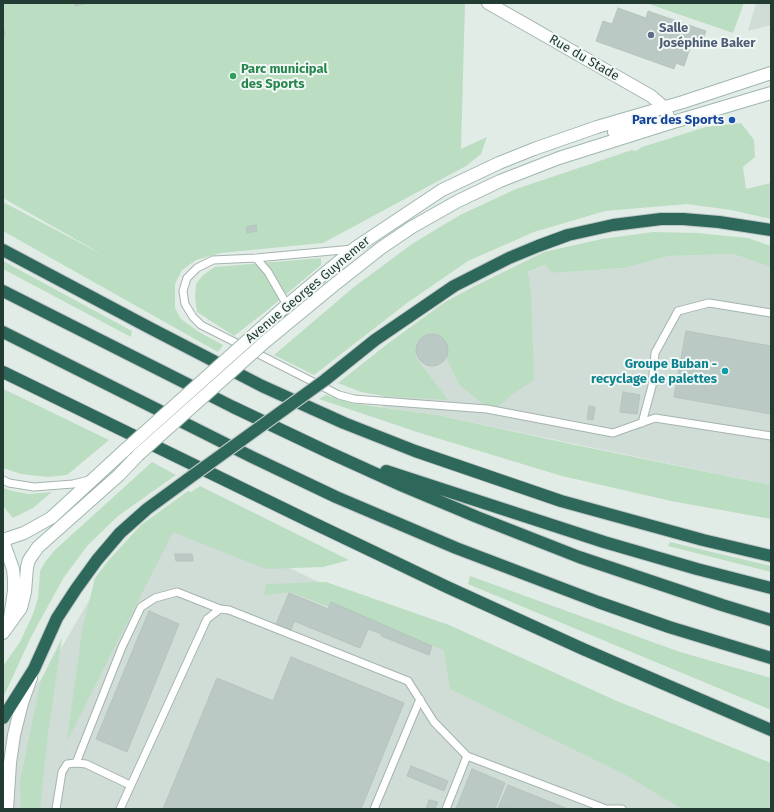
<!DOCTYPE html>
<meta charset="utf-8">
<style>
body{margin:0}
#map{position:relative;width:774px;height:812px;overflow:hidden;background:#e2ece7;font-family:"Fira Sans",sans-serif}
canvas{display:block}
.frame{position:absolute;inset:0;border:4px solid #223c34;pointer-events:none}
</style>
<div id="map">
<canvas width="774" height="812"></canvas>
<div class="frame"></div>
</div>
<script>
const c = document.querySelector('canvas').getContext('2d');
c.lineJoin = 'round';
function fillPath(path, color) { c.fillStyle = color; c.fill(path, 'evenodd'); }
const poly = rows => new Path2D(rows.map(r => 'M' + r).join(''));
function strokePath(path, color, width, dash) { c.strokeStyle = color; c.lineWidth = width; c.lineCap = dash ? 'butt' : 'round'; c.setLineDash(dash || []); c.stroke(path); }
function drawText(font, color, halo, rows, align = 'center') {
  c.font = font + ' "Fira Sans",sans-serif'; c.lineWidth = 4; c.setLineDash([]); c.textBaseline = 'middle'; c.strokeStyle = halo; c.fillStyle = color; for (const [text, x, y, turn = 0] of rows) {
    c.save(); c.translate(x, y); c.rotate((+turn || 0) * Math.PI / 180); c.textAlign = isNaN(turn) ? turn : align; if (halo) c.strokeText(text, 0, 0); c.fillText(text, 0, 0); c.restore();
  }
}
fillPath(poly([
 [756,3,771,3,771,25,748,31],
 [733,254,771,267,771,485,437,415,382,407,391,352,474,295,546,265,552,273,624,268,669,256],
 [174,512,449,645,729,809,3,809,3,716,45,676,101,580]
]), '#d0dcd6');
fillPath(poly([
 [3,3,465,3,461,149,487,137,481,154,466,166,323,243,221,253,196,260,182,270,175,284,175,308,181,319,199,332,223,345,218,352,3,231,3,202,105,256,3,198],
 [646,3,744,3,733,33],
 [741,123,754,140,755,157,743,167,746,189,771,183,771,219,731,210,687,204,605,211,534,232,468,261,407,303,314,375,274,355,354,287,412,244,460,215,516,189,632,150,636,151,642,147,706,127],
 [653,232,697,233,748,238,771,246,771,267,733,254,669,256,624,268,552,273,545,265,528,272,531,295,534,380,511,395,497,407,483,404,459,384,438,341,429,337,416,343,416,358,448,400,384,396,361,392,338,383,390,342,445,302,471,288,544,252,602,239],
 [321,258,321,265,265,312,234,336,197,312,195,298,196,284,203,275,215,267],
 [3,261,132,331,131,337,3,269],
 [3,389,16,395,109,440,67,475,48,477,21,474,3,468],
 [326,395,351,403,437,415,571,444,771,485,771,519,671,501,562,476,420,433,319,399],
 [152,462,176,475,118,516,88,545,64,577,31,637,3,698,3,666,20,642,33,614,38,598,40,571,45,562,56,549],
 [200,486,349,560,323,567,266,569,173,532,67,741,82,631,95,578,108,561,141,525,188,491,191,492],
 [3,488,12,491,29,494,52,492,33,508,13,518,3,506],
 [670,542,771,566,771,572,668,546],
 [470,576,680,652,771,678,771,710,468,584],
 [326,582,449,625,617,701,771,763,771,809,682,809,626,775,450,689,444,650,290,592,264,595,266,584],
 [62,638,48,733,40,809,21,809,20,781,41,680]
]), '#bbddc2');
const building = poly([
 [74,3,88,3,75,6,74,3],
 [618,8,646,18,648,11,706,31,702,42,693,39,684,66,676,63,674,69,596,41,603,21,612,24,618,8],
 [3,28,5,32,3,39,3,28],
 [256,225,257,231,247,233,246,227,256,225],
 [686,331,771,346,771,414,674,397,686,331],
 '416 350a16 16 0 1 1 32 0a16 16 0 1 1-32 0Z',
 [623,392,640,395,637,414,620,412,623,392],
 [589,406,595,407,593,420,587,419,589,406],
 [175,554,192,554,193,561,176,561,175,554],
 [289,593,328,609,331,602,432,646,429,655,381,636,382,634,368,629,360,648,294,621,291,631,276,624,289,593],
 [149,611,179,624,127,752,96,739,149,611],
 [291,657,404,703,361,809,163,809,217,678,273,701,291,657],
 [411,766,448,781,444,791,407,776,411,766],
 [472,769,505,783,495,809,456,809,472,769],
 [508,785,568,809,498,808,508,785],
 [429,800,438,802,435,809,426,809,429,800]
]);
fillPath(building, '#bac9c3');
strokePath(building, '#b4c5bd', 1);
const lane = poly([
 [353,249,256,258,213,260,197,268,187,278,183,291,185,304,193,317,201,325,339,395,354,399,487,409,613,433,655,418,771,436],
 [256,258,268,272,287,305],
 [642,423,652,386,655,353,678,311,709,303,771,313],
 [3,480,9,483,34,487,73,484,89,480],
 [76,763,122,647,141,607,155,598,177,592,220,609],
 [56,809,62,772,67,764,76,763,86,764,130,785],
 [120,809,207,619,220,609,229,610,408,681,434,722,467,756],
 [374,809,420,699],
 [446,809,467,756,606,809,622,809]
]);
const street = poly([
 [488,3,651,96,665,108,670,123],
 [7,809,10,763,14,735,22,703,31,678]
]);
const secondary = poly([
 [614,132,654,119],
 [249,339,287,305,355,248,442,190,499,163,534,149,597,127,683,102,771,73],
 [266,341,334,285,381,248,412,227,458,201,500,181,559,158,670,123,771,93],
 [3,540,24,533,51,518,126,449],
 [3,541,13,569,14,579,14,591,9,624],
 [3,633,21,608,25,592,27,567,29,560,33,554,38,547,119,475,138,455]
]);
const highway = poly([
 [3,250,150,328,262,386,344,423,415,451,561,501,703,540,771,556],
 [3,291,233,407,328,452,403,486,477,517,579,557,722,605,771,620],
 [3,332,252,457,336,497,456,548,598,602,669,627,771,658],
 [3,372,309,521,447,587,583,649,771,730],
 [325,380,375,340,454,286,509,258,538,246,568,235,613,225,661,219,683,219,719,222,771,230],
 [386,471,604,542,697,569,771,588],
 [3,718,34,669,57,618,76,589,97,560,120,533,147,509,188,479]
]);
strokePath(lane, '#a5b4ae', 9);
strokePath(street, '#a5b4ae', 14);
strokePath(secondary, '#a0b7ae', 14);
strokePath(highway, '#c1c8c6', 14);
strokePath(lane, '#fff', 7);
strokePath(street, '#fff', 12);
strokePath(secondary, '#fff', 12);
strokePath(highway, '#2e685a', 12);
const secondaryBridge = poly([
 [126,449,249,339],
 [138,455,266,341]
]);
const highwayBridge = poly([
 [188,479,325,380]
]);
strokePath(secondaryBridge, '#a0b7ae', 14, []);
strokePath(highwayBridge, '#c1c8c6', 14, []);
strokePath(secondaryBridge, '#fff', 12);
strokePath(highwayBridge, '#2e685a', 12);
for (const [x, y, r, color] of [
 [651,35,4,"#5c6f8a"],
 [233,76,4,"#2e9e5b"],
 [732,120,4,"#1a4fb4"],
 [725,371,4,"#0f9aa8"]
]) { const dot = new Path2D(); dot.arc(x, y, r, 0, 2 * Math.PI); c.fillStyle = color; c.fill(dot); strokePath(dot, '#f2f8f5', 1.5); }
drawText('bold 13px', '#4e5e75', '#f2f8f5', [
 ["Salle",659,28],
 ["Joséphine Baker",659,43]
], 'left');
drawText('13px', '#223c34', '#f2f8f5', [
 ["Rue du Stade",584,58,30],
 ["Avenue Georges Guynemer",308,290,-40]
]);
drawText('bold 13px', '#27864d', '#f2f8f5', [
 ["Parc municipal",241,69],
 ["des Sports",241,84]
], 'left');
drawText('bold 13px', '#164399', '#f2f8f5', [
 ["Parc des Sports",724,120]
], 'right');
drawText('bold 13px', '#0d838f', '#f2f8f5', [
 ["Groupe Buban -",717,364],
 ["recyclage de palettes",717,379]
], 'right');
</script>
